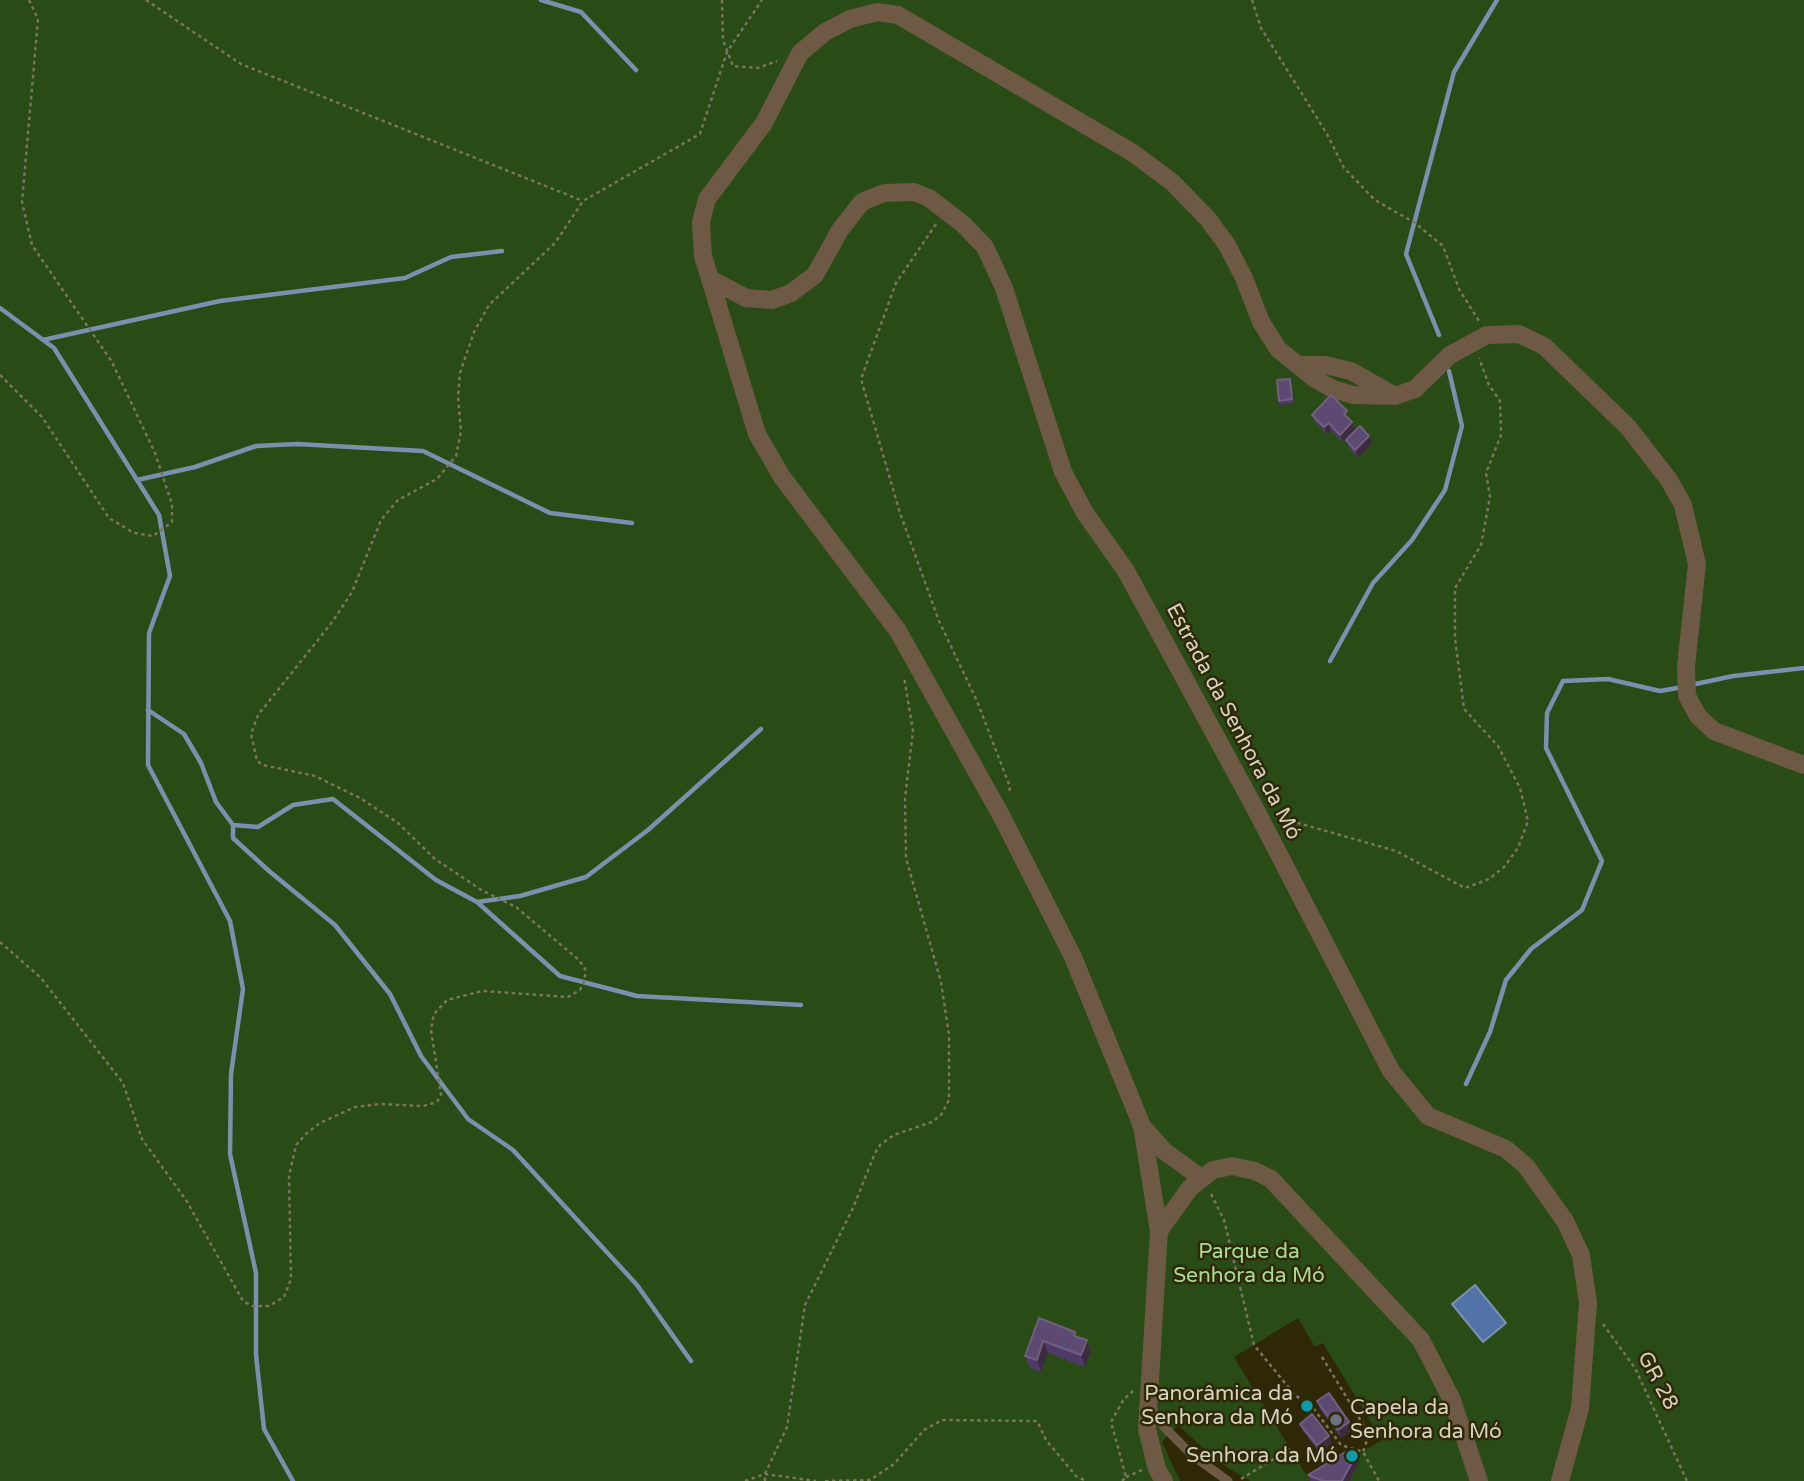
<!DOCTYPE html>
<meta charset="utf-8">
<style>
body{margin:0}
canvas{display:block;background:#2f2807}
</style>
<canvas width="1804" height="1481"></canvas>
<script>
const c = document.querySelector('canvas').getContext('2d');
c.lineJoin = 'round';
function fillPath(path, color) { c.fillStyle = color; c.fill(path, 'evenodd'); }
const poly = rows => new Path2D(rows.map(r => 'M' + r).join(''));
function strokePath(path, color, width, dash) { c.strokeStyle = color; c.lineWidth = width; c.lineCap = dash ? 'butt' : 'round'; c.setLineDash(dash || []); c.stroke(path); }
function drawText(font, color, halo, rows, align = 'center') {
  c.font = font + ' "Varela Round",sans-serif'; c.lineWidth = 5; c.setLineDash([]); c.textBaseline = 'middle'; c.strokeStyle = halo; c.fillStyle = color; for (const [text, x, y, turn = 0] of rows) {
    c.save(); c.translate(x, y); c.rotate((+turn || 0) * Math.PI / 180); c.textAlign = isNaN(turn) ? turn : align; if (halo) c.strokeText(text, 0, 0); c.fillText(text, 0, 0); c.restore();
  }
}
fillPath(poly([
 [0,0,1804,0,1804,1481,1315,1481,1382,1440,1323,1343,1315,1347,1298,1318,1234,1357,1310,1481,1250,1481,1217,1461,1178,1425,1162,1442,1180,1481,0,1481]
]), '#294b15');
const water = poly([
 [1475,1285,1506,1323,1483,1342,1452,1304,1475,1285]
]);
fillPath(water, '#5273a7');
strokePath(water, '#7a90af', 2);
strokePath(poly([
 [541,0,581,12,636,70],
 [0,308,54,348,159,515,170,576,149,633,148,765,230,921,243,989,231,1074,230,1154,256,1273,256,1355,264,1429,293,1481],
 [1439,335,1406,254,1454,72,1497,0],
 [43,340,220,301,405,278,451,257,502,251],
 [137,480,195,467,256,446,297,444,423,451,550,513,632,523],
 [1330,661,1373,583,1412,540,1445,490,1462,426,1449,371],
 [1691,685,1733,676,1804,668],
 [148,710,184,734,201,763,216,802,233,825,258,827,293,805,333,799,436,880,477,902,560,976,637,996,801,1005],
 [233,825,233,838,269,871,335,925,390,994,421,1056,468,1119,513,1150,637,1285,691,1361],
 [477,902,520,896,586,877,648,830,761,729],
 [1466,1084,1490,1032,1506,980,1531,949,1582,910,1602,861,1546,748,1547,713,1563,681,1608,679,1660,691,1683,687]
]), '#7a90af', 4.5);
strokePath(poly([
 [146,0,241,64,583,201],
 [722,0,723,40,733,66,758,68,777,61],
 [1252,0,1261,28,1327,134,1344,168,1375,200,1415,223,1443,246,1459,289,1479,321],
 [936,224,896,283,861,379,900,513,939,621,977,701,1010,787,1009,794],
 [0,375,42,417,109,518,134,533,153,536,172,522,172,504,155,453,112,362,32,245,22,202,38,19,29,0],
 [1277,817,1396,851,1465,888,1489,879,1504,867,1518,848,1528,821,1520,788,1498,746,1464,709,1455,638,1455,588,1481,545,1490,497,1486,473,1501,435,1500,401,1489,385,1479,358],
 [0,942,41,978,123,1083,142,1139,186,1200,243,1301,252,1306,269,1306,284,1297,291,1279,289,1176,296,1145,307,1133,320,1123,355,1107,380,1104,423,1106,437,1102,441,1095,431,1030,434,1014,447,1000,482,991,568,997,580,990,585,980,585,969,579,960,516,907,483,891,435,859,398,823,360,798,315,776,263,765,257,761,251,734,258,715,333,621,352,592,381,520,398,500,437,479,456,456,461,431,458,397,460,373,474,332,489,305,555,243,583,201,700,134,727,52,762,0],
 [1211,1194,1224,1220,1254,1345,1294,1394,1314,1409,1341,1445,1363,1452,1379,1481],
 [1603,1324,1635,1368,1687,1481],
 [1322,1357,1369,1434,1363,1452],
 [1126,1477,1142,1470],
 [1241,1479,1290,1449],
 [745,1481,765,1474,816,1481],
 [765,1481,765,1474,787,1427,805,1305,853,1208,875,1153,880,1145,894,1135,932,1122,941,1115,949,1100,949,1035,941,982,906,858,905,798,913,731,904,677],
 [825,1481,870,1480,894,1464,924,1430,942,1420,1037,1421,1046,1440,1076,1476,1086,1481],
 [1122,1481,1126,1477,1111,1422,1124,1399,1133,1391]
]), '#7b755b', 2.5, [3.5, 3.5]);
strokePath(poly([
 [1151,1408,1164,1427,1192,1455,1228,1481]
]), '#6e5945', 9);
strokePath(poly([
 [712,280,746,298,772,300,791,293,815,275,840,230,862,202,884,193,914,192,929,198,963,224,985,247,1004,288,1063,472,1085,513,1126,571,1257,812,1391,1071,1428,1116,1506,1149,1526,1166,1565,1221,1581,1255,1588,1303,1580,1408,1560,1481],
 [1299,365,1325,365,1351,371,1395,396],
 [1142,1126,1164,1151,1200,1177],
 [1159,1231,1190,1188,1213,1170,1232,1166,1255,1171,1271,1179,1421,1340,1452,1400,1479,1481],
 [1164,1481,1157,1469,1147,1429,1159,1231,1142,1126,1073,957,1002,817,898,631,782,477,757,434,703,256,701,222,707,199,764,123,800,53,825,32,850,19,877,12,898,15,1133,153,1172,182,1208,219,1227,245,1244,278,1261,322,1278,349,1315,379,1333,389,1353,395,1395,396,1415,389,1450,355,1487,335,1519,334,1544,346,1628,427,1669,480,1683,505,1697,564,1686,666,1687,696,1698,716,1714,731,1804,765]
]), '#6e5945', 18);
fillPath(poly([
 [1290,379,1294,403,1280,405,1279,401],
 [1312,415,1350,419,1352,422,1355,430,1343,442,1331,431,1327,435,1315,422],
 [1346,440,1372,444,1358,458,1349,448],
 [1039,1318,1075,1332,1077,1337,1091,1352,1085,1367,1048,1353,1041,1372,1030,1368,1025,1356],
 [1317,1401,1352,1430,1341,1438,1320,1409],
 [1300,1424,1332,1443,1320,1453,1303,1431],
 [1359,1463,1349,1481,1310,1481,1308,1475]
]), '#4e3a69');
fillPath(poly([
 [1352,422,1355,430,1343,442,1340,435],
 [1329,423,1331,431,1327,435,1324,427],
 [1369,436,1372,444,1358,458,1355,450],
 [1087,1340,1091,1352,1085,1367,1081,1355],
 [1043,1341,1048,1353,1041,1372,1037,1360],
 [1349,1422,1352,1430,1341,1438,1338,1430],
 [1329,1436,1332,1443,1320,1453,1317,1445],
 [1356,1455,1359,1463,1349,1481,1342,1481]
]), '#3c2c3e');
const building = poly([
 [1290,379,1292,399,1279,401,1277,380,1290,379],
 [1331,395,1347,411,1344,414,1352,422,1340,435,1329,423,1324,427,1312,415,1331,395],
 [1360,426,1369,436,1355,450,1346,440,1360,426],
 [1039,1318,1075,1332,1074,1336,1087,1340,1081,1355,1043,1341,1037,1360,1025,1356,1039,1318],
 [1329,1393,1349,1422,1338,1430,1317,1401,1329,1393],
 [1312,1414,1329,1436,1317,1445,1300,1424,1312,1414],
 [1352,1448,1356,1455,1342,1481,1323,1481,1308,1475,1352,1448]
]);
fillPath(building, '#5d4a72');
strokePath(building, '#70607e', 2);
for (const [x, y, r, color] of [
 [1307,1406,7,"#0f9aa8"],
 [1336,1420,7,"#6b7280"],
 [1352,1456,7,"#0f9aa8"]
]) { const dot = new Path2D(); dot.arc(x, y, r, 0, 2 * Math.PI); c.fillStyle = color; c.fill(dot); strokePath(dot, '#2f2807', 2.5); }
drawText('21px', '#d7d3c1', '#2f2807', [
 ["Estrada da Senhora da Mó",1233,722,62],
 ["GR 28",1657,1381,62]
]);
drawText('21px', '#a8de8e', '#2f2807', [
 ["Parque da",1249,1252],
 ["Senhora da Mó",1249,1276]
]);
drawText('21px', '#d7d3c1', '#2f2807', [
 ["Panorâmica da",1293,1394],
 ["Senhora da Mó",1293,1418],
 ["Capela da",1350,1408,"left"],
 ["Senhora da Mó",1350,1432,"left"],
 ["Senhora da Mó",1338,1456]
], 'right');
</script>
